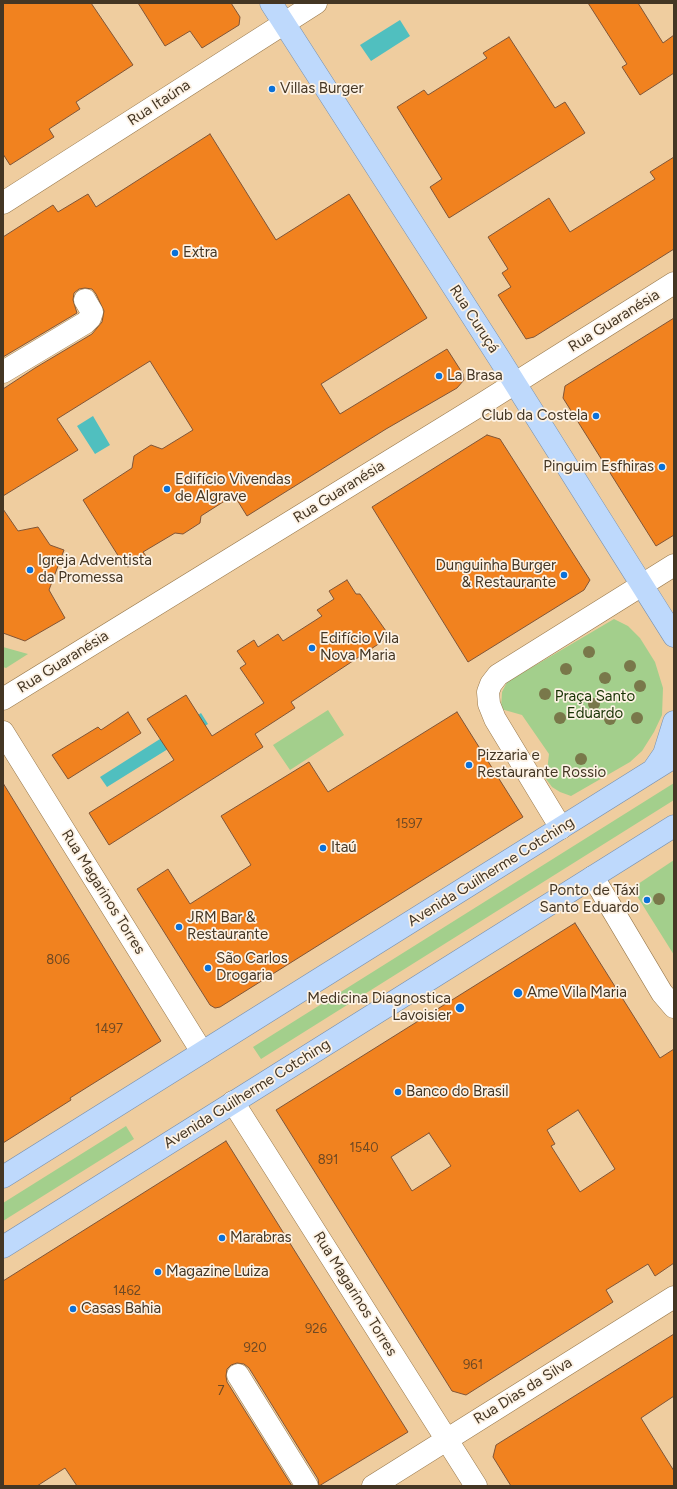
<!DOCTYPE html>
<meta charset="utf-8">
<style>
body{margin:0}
#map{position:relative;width:677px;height:1489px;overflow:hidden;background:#efcd9f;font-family:Figtree,sans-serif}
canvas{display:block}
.frame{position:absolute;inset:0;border:4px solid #443624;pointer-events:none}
</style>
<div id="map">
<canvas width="677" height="1489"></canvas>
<div class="frame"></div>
</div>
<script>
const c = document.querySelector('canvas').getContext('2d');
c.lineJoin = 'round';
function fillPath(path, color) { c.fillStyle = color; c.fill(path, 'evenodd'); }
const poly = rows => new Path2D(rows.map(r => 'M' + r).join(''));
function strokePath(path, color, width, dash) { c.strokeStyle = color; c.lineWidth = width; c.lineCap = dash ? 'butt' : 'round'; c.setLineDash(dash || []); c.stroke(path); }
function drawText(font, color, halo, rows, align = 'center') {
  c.font = font + ' Figtree,sans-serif'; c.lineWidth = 3.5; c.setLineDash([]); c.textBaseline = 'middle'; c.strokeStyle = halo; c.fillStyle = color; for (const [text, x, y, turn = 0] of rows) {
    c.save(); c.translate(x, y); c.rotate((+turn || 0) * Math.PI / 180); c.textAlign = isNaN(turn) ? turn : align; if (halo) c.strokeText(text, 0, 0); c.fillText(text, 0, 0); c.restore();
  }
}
fillPath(poly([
 [614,619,628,626,640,638,655,662,663,688,662,715,654,732,642,751,630,762,571,796,560,792,552,787,546,779,549,754,522,715,501,709,502,692,507,682],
 [3,647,28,654,6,668,3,667],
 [328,710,344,735,290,770,273,745],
 [674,783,674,800,261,1059,253,1047],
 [674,860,674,955,632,888],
 [126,1126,134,1139,3,1221,3,1203]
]), '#a3cf8c');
fillPath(poly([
 [400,20,410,36,371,61,360,45],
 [93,416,110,445,95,454,77,426],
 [201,713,208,724,107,787,100,777]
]), '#50bfbf');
const building = poly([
 [3,3,91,3,133,65,76,102,80,109,49,129,54,137,10,165,3,154,3,3],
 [138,3,231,3,240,17,239,25,202,48,190,31,165,46,138,3],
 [588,3,638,3,663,43,674,35,674,73,640,95,622,67,627,64,588,3],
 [509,37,555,108,565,102,585,133,449,218,430,187,442,179,397,107,424,90,428,95,487,58,483,53,509,37],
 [210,134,276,240,349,194,427,318,321,384,340,414,447,349,463,374,464,380,457,388,386,429,247,516,234,495,201,516,200,523,183,534,175,533,143,552,146,556,128,567,124,565,83,500,132,468,134,456,151,445,162,449,193,430,150,361,57,419,78,450,3,496,3,389,35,368,92,334,102,322,104,311,96,294,92,289,85,288,79,289,74,293,73,300,77,313,3,357,3,237,53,205,58,212,88,194,96,207,210,134],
 [674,157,674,249,534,337,526,339,498,295,511,287,502,273,508,269,488,237,549,198,570,232,655,179,650,172,674,157],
 [674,318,674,535,656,546,563,398,565,386,674,318],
 [487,435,500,439,590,580,584,590,468,662,372,507,487,435],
 [3,509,18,531,38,527,50,545,64,550,49,590,65,618,25,641,3,633,3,509],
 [347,580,356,594,360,594,386,631,380,635,383,641,291,702,295,708,255,734,263,747,109,845,89,813,174,760,147,719,186,695,212,736,264,703,240,668,246,664,237,651,254,640,258,647,278,634,283,641,322,616,317,610,334,599,329,591,347,580],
 [128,712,141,733,68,779,52,755,98,727,101,730,128,712],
 [457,712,523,817,220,1007,215,1008,210,1005,137,889,168,869,190,904,251,865,221,816,309,762,328,792,457,712],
 [3,783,161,1041,70,1098,71,1100,3,1143,3,783],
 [575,923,660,1058,674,1049,674,1263,655,1276,648,1264,606,1290,613,1302,466,1395,452,1391,276,1110,575,923],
 [578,1110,615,1169,580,1192,551,1146,555,1144,547,1130,578,1110],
 [429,1133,451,1166,412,1191,391,1157,429,1133],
 [226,1141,408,1432,319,1486,318,1479,249,1368,244,1364,237,1363,231,1365,227,1369,226,1376,227,1382,292,1486,77,1486,65,1468,37,1486,3,1486,3,1281,226,1141],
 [674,1334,674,1396,641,1418,674,1471,674,1486,511,1486,493,1457,496,1445,674,1334]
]);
fillPath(building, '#f1821f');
strokePath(building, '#805537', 1);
const minor = poly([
 [3,203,316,3],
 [3,372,85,323,90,318,92,312,85,300],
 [3,699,482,404,674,283],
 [3,732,202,1052],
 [561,828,495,719,489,704,488,692,491,684,498,675,674,565],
 [593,877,662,993,674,1007],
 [233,1102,476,1486],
 [238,1375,307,1486],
 [373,1486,674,1297]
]);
const major = poly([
 [271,3,499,358,674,636],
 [653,770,664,754,674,722],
 [3,1177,674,757],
 [3,1247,674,826]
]);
strokePath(minor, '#98794d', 23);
strokePath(major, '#7790af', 23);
strokePath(minor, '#fff', 22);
strokePath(major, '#bed9fc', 22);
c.fillStyle = '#79784a';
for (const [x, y] of [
 [589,652],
 [630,666],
 [566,669],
 [605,678],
 [640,686],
 [545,694],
 [594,704],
 [560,718],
 [637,718],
 [610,719],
 [581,759],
 [659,899]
]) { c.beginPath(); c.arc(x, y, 6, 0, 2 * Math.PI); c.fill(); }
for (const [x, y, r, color] of [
 [272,89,4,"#0a71d9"],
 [175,253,4,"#0a71d9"],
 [439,376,4,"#0a71d9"],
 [596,416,4,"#0a71d9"],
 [662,467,4,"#0a71d9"],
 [167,489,4,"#0a71d9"],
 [30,570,4,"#0a71d9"],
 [564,575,4,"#0a71d9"],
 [312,648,4,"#0a71d9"],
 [469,765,4,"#0a71d9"],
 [323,848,4,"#0a71d9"],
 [647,900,4,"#0a71d9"],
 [179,927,4,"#0a71d9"],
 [208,968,4,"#0a71d9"],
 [518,993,5,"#0a71d9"],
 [460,1008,5,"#0a71d9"],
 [398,1092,4,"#0a71d9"],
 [222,1238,4,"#0a71d9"],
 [158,1272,4,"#0a71d9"],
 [73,1309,4,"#0a71d9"]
]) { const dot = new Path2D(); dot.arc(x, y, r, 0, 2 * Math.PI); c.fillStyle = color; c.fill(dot); strokePath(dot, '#fdf2e4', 1.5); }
drawText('13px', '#6f4923', null, [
 ["1597",409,824],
 ["806",58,960],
 ["1497",109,1029],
 ["1540",364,1148],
 ["891",328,1160],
 ["1462",127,1291],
 ["926",316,1329],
 ["920",255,1348],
 ["961",473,1365],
 ["7",221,1391]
]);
drawText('15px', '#443624', '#fdf2e4', [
 ["Villas Burger",280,89],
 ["Extra",183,253],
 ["La Brasa",447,376],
 ["Club da Costela",588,416,"right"],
 ["Pinguim Esfhiras",654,467,"right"],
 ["Edifício Vivendas",175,480],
 ["de Algrave",175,497],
 ["Igreja Adventista",38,561],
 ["da Promessa",38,578],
 ["Dunguinha Burger",556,566,"right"],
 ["& Restaurante",556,583,"right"],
 ["Edifício Vila",320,639],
 ["Nova Maria",320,656],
 ["Pizzaria e",477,756],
 ["Restaurante Rossio",477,773],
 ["Itaú",331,848],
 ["Ponto de Táxi",639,891,"right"],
 ["Santo Eduardo",639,908,"right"],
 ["JRM Bar &",187,918],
 ["Restaurante",187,935],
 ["São Carlos",216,959],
 ["Drogaria",216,976],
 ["Ame Vila Maria",527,993],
 ["Medicina Diagnostica",451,999,"right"],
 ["Lavoisier",451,1016,"right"],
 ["Banco do Brasil",406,1092],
 ["Marabras",230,1238],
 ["Magazine Luiza",166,1272],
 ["Casas Bahia",81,1309]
], 'left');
drawText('15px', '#443624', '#fdf2e4', [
 ["Rua Itaúna",159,103,-33],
 ["Rua Curuçá",474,319,57],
 ["Rua Guaranésia",614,321,-32],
 ["Rua Guaranésia",339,492,-32],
 ["Rua Guaranésia",63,662,-32],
 ["Avenida Guilherme Cotching",491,872,-32],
 ["Rua Magarinos Torres",103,892,58],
 ["Avenida Guilherme Cotching",247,1094,-32],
 ["Rua Magarinos Torres",355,1294,58],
 ["Rua Dias da Silva",523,1391,-32]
]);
drawText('15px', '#183304', '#fdf2e4', [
 ["Praça Santo",595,697],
 ["Eduardo",595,714]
]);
</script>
